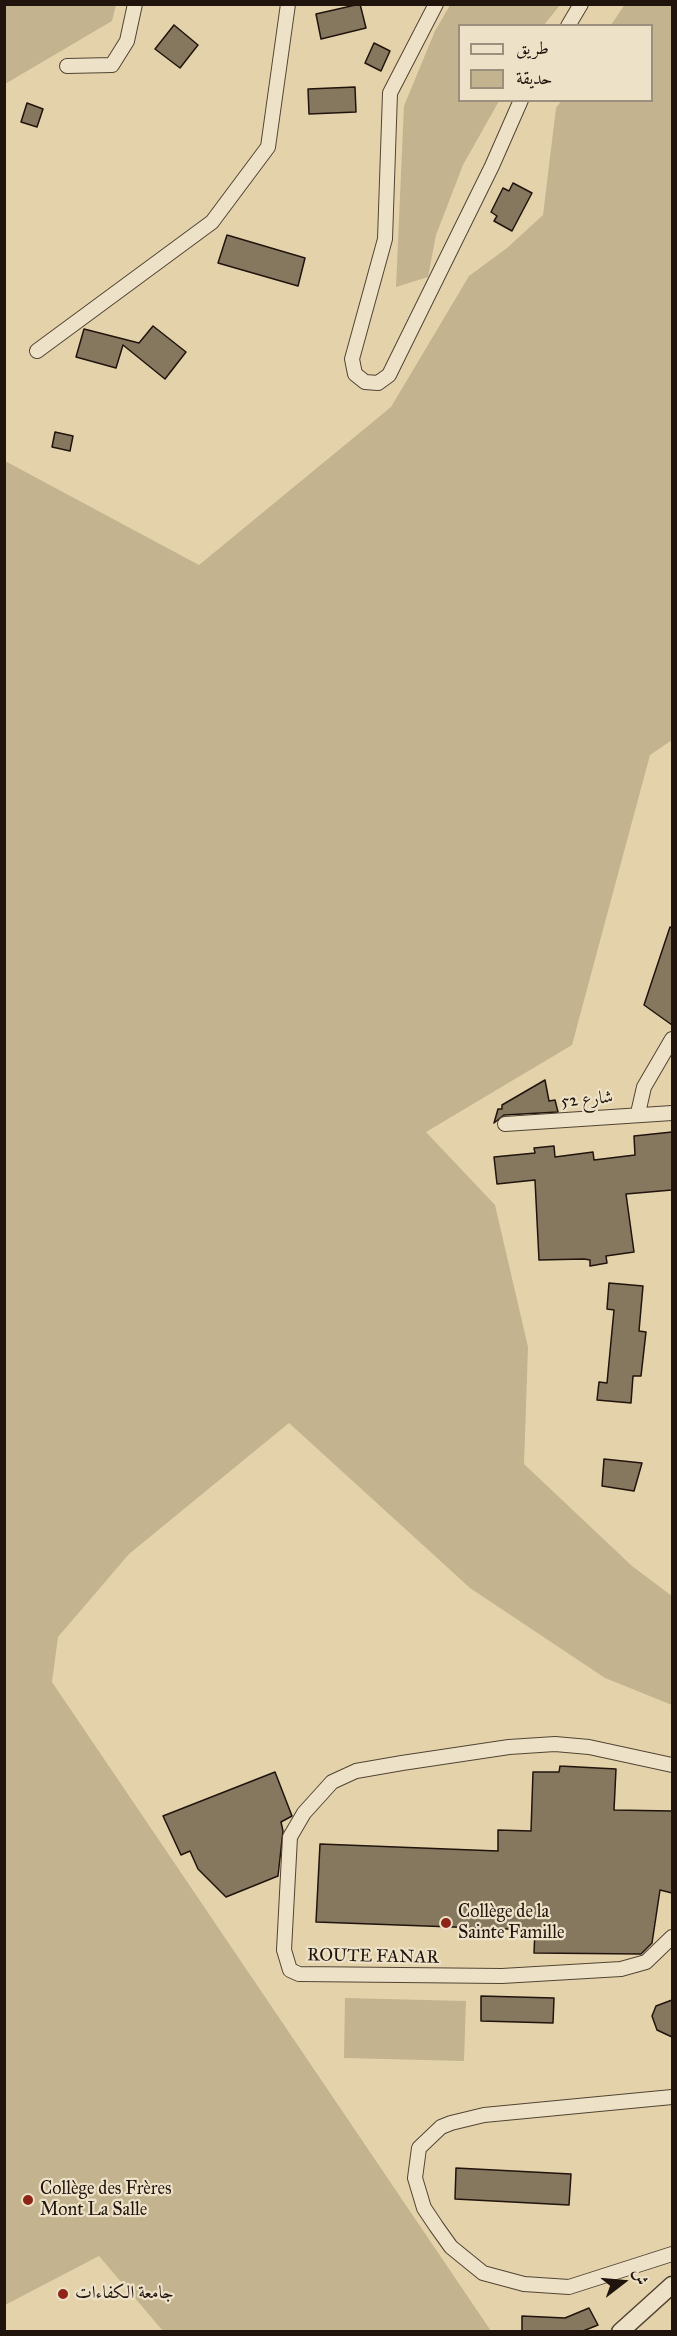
<!DOCTYPE html>
<meta charset="utf-8">
<style>
body{margin:0}
#map{position:relative;width:677px;height:2336px;overflow:hidden;background:#e4d3aa;font-family:"IM FELL Great Primer",Amiri,serif}
canvas{display:block}
.frame{position:absolute;inset:0;border:6px solid #21140d;pointer-events:none}
.legend{position:absolute;left:458px;top:24px;width:195px;height:78px;box-sizing:border-box;background:#ede2c8;border:2px solid #9b907d;margin:0;padding:8px 10px;list-style:none;font-size:18px;color:#21140d}
.legend li{display:flex;align-items:center;gap:12px;height:30px}
.legend b{width:30px;border:2px solid #9b907d}
.north{position:absolute;left:593px;top:2252px;width:60px;height:60px;-webkit-text-stroke:4px #ede2c8;paint-order:stroke;rotate:74deg;font-size:16px;font-weight:700;line-height:24px;text-align:center;color:#21140d}
.north::after{content:'';display:block;margin:auto;width:21px;height:27px;background:#21140d;clip-path:polygon(50% 0,100% 100%,50% 72%,0 100%)}
</style>
<div id="map">
<canvas width="677" height="2336"></canvas>
<div class="frame"></div>
<ul class="legend">
<li><b style="height:8px;background:#ede2c8"></b>طريق</li>
<li><b style="height:16px;background:#c3b38f"></b>حديقة</li>
</ul>
<div class="north">ش</div>
</div>
<script>
const c = document.querySelector('canvas').getContext('2d');
c.lineJoin = 'round';
function fillPath(path, color) { c.fillStyle = color; c.fill(path, 'evenodd'); }
const poly = rows => new Path2D(rows.map(r => 'M' + r).join(''));
function strokePath(path, color, width, dash) { c.strokeStyle = color; c.lineWidth = width; c.lineCap = dash ? 'butt' : 'round'; c.setLineDash(dash || []); c.stroke(path); }
function drawText(font, color, halo, rows, align = 'center') {
  c.font = font + ' "IM FELL Great Primer",Amiri,serif'; c.lineWidth = 4.5; c.setLineDash([]); c.textBaseline = 'middle'; c.strokeStyle = halo; c.fillStyle = color; for (const [text, x, y, turn = 0] of rows) {
    c.save(); c.translate(x, y); c.rotate((+turn || 0) * Math.PI / 180); c.textAlign = isNaN(turn) ? turn : align; if (halo) c.strokeText(text, 0, 0); c.fillText(text, 0, 0); c.restore();
  }
}
fillPath(poly([
 [625,4,672,5,672,740,650,755,572,1045,426,1132,495,1205,528,1347,524,1464,632,1566,672,1596,672,1705,605,1678,470,1588,289,1423,129,1554,58,1637,52,1682,491,2331,163,2331,99,2256,5,2305,5,461,199,565,391,407,469,276,507,248,543,215,556,108,561,101,652,100,652,26,611,25],
 [4,5,5,4,116,5,112,21,5,84],
 [450,5,560,5,544,25,460,26,460,100,499,101,463,165,436,235,428,277,396,287,404,106,435,31],
 [345,1998,466,2001,464,2061,344,2058]
]), '#c3b38f');
const building = poly([
 [360,4,366,28,321,39,316,14,360,4],
 [174,25,198,45,180,68,155,49,174,25],
 [374,43,390,51,381,71,365,63,374,43],
 [355,87,356,112,309,114,308,89,355,87],
 [27,103,43,109,37,127,21,122,27,103],
 [513,183,532,193,512,231,494,221,497,216,491,212,503,188,509,191,513,183],
 [227,235,305,258,298,286,218,263,227,235],
 [153,326,186,352,165,379,123,345,116,368,76,357,84,329,139,343,153,326],
 [55,432,73,436,70,451,52,447,55,432],
 [670,927,672,928,672,1025,644,1005,670,927],
 [545,1080,549,1101,555,1100,558,1112,504,1115,494,1123,498,1109,502,1109,502,1105,545,1080],
 [672,1132,672,1190,626,1194,634,1252,606,1256,607,1263,590,1266,590,1260,584,1259,539,1260,535,1180,497,1184,494,1157,535,1153,534,1148,554,1146,555,1157,593,1152,594,1160,635,1155,634,1136,672,1132],
 [609,1283,643,1286,639,1331,646,1332,641,1376,633,1376,631,1403,597,1400,599,1382,607,1383,614,1310,607,1309,609,1283],
 [604,1459,642,1463,634,1491,602,1486,604,1459],
 [560,1766,616,1769,614,1810,672,1811,672,1893,660,1890,652,1943,641,1954,534,1953,535,1930,316,1922,320,1844,498,1851,498,1830,531,1831,533,1772,559,1772,560,1766],
 [275,1772,292,1816,281,1822,283,1831,278,1876,226,1897,198,1869,190,1851,181,1855,163,1816,275,1772],
 [481,1996,554,1998,553,2023,481,2021,481,1996],
 [672,2000,672,2037,657,2030,652,2016,656,2006,672,2000],
 [456,2168,571,2174,569,2205,455,2199,456,2168],
 [589,2308,598,2325,583,2331,522,2331,522,2316,565,2318,589,2308]
]);
fillPath(building, '#86775f');
strokePath(building, '#21140d', 1.5);
const minor = poly([
 [436,4,390,93,385,239,352,359,355,374,365,382,378,383,389,375,492,166,521,100],
 [568,26,581,4],
 [67,66,112,65,127,41,135,4],
 [37,351,212,222,268,147,288,4],
 [638,1113,644,1087,672,1039],
 [505,1124,672,1113],
 [672,1765,589,1747,555,1744,509,1747,402,1763,356,1771,332,1782,304,1813,290,1837,284,1950,290,1970,299,1974,502,1976,621,1969,646,1962,672,1937],
 [672,2097,484,2115,451,2123,441,2127,419,2148,415,2178,424,2208,436,2226,451,2247,483,2273,524,2284,569,2287,672,2254]
]);
const tertiary = poly([
 [620,2332,672,2285]
]);
strokePath(minor, '#524434', 16);
strokePath(tertiary, '#524434', 19);
strokePath(minor, '#ede2c8', 14);
strokePath(tertiary, '#ede2c8', 16);
for (const [x, y, r, color] of [
 [446,1923,6,"#8f2418"],
 [28,2200,6,"#8f2418"],
 [63,2294,6,"#8f2418"]
]) { const dot = new Path2D(); dot.arc(x, y, r, 0, 2 * Math.PI); c.fillStyle = color; c.fill(dot); strokePath(dot, '#ede2c8', 2); }
drawText('18px', '#21140d', '#ede2c8', [
 ["شارع 52",587,1100,-5],
 ["ROUTE FANAR",373,1957,1]
]);
drawText('18px', '#21140d', '#ede2c8', [
 ["Collège de la",458,1913],
 ["Sainte Famille",458,1934],
 ["Collège des Frères",40,2190],
 ["Mont La Salle",40,2211],
 ["جامعة الكفاءات",75,2294]
], 'left');
</script>
